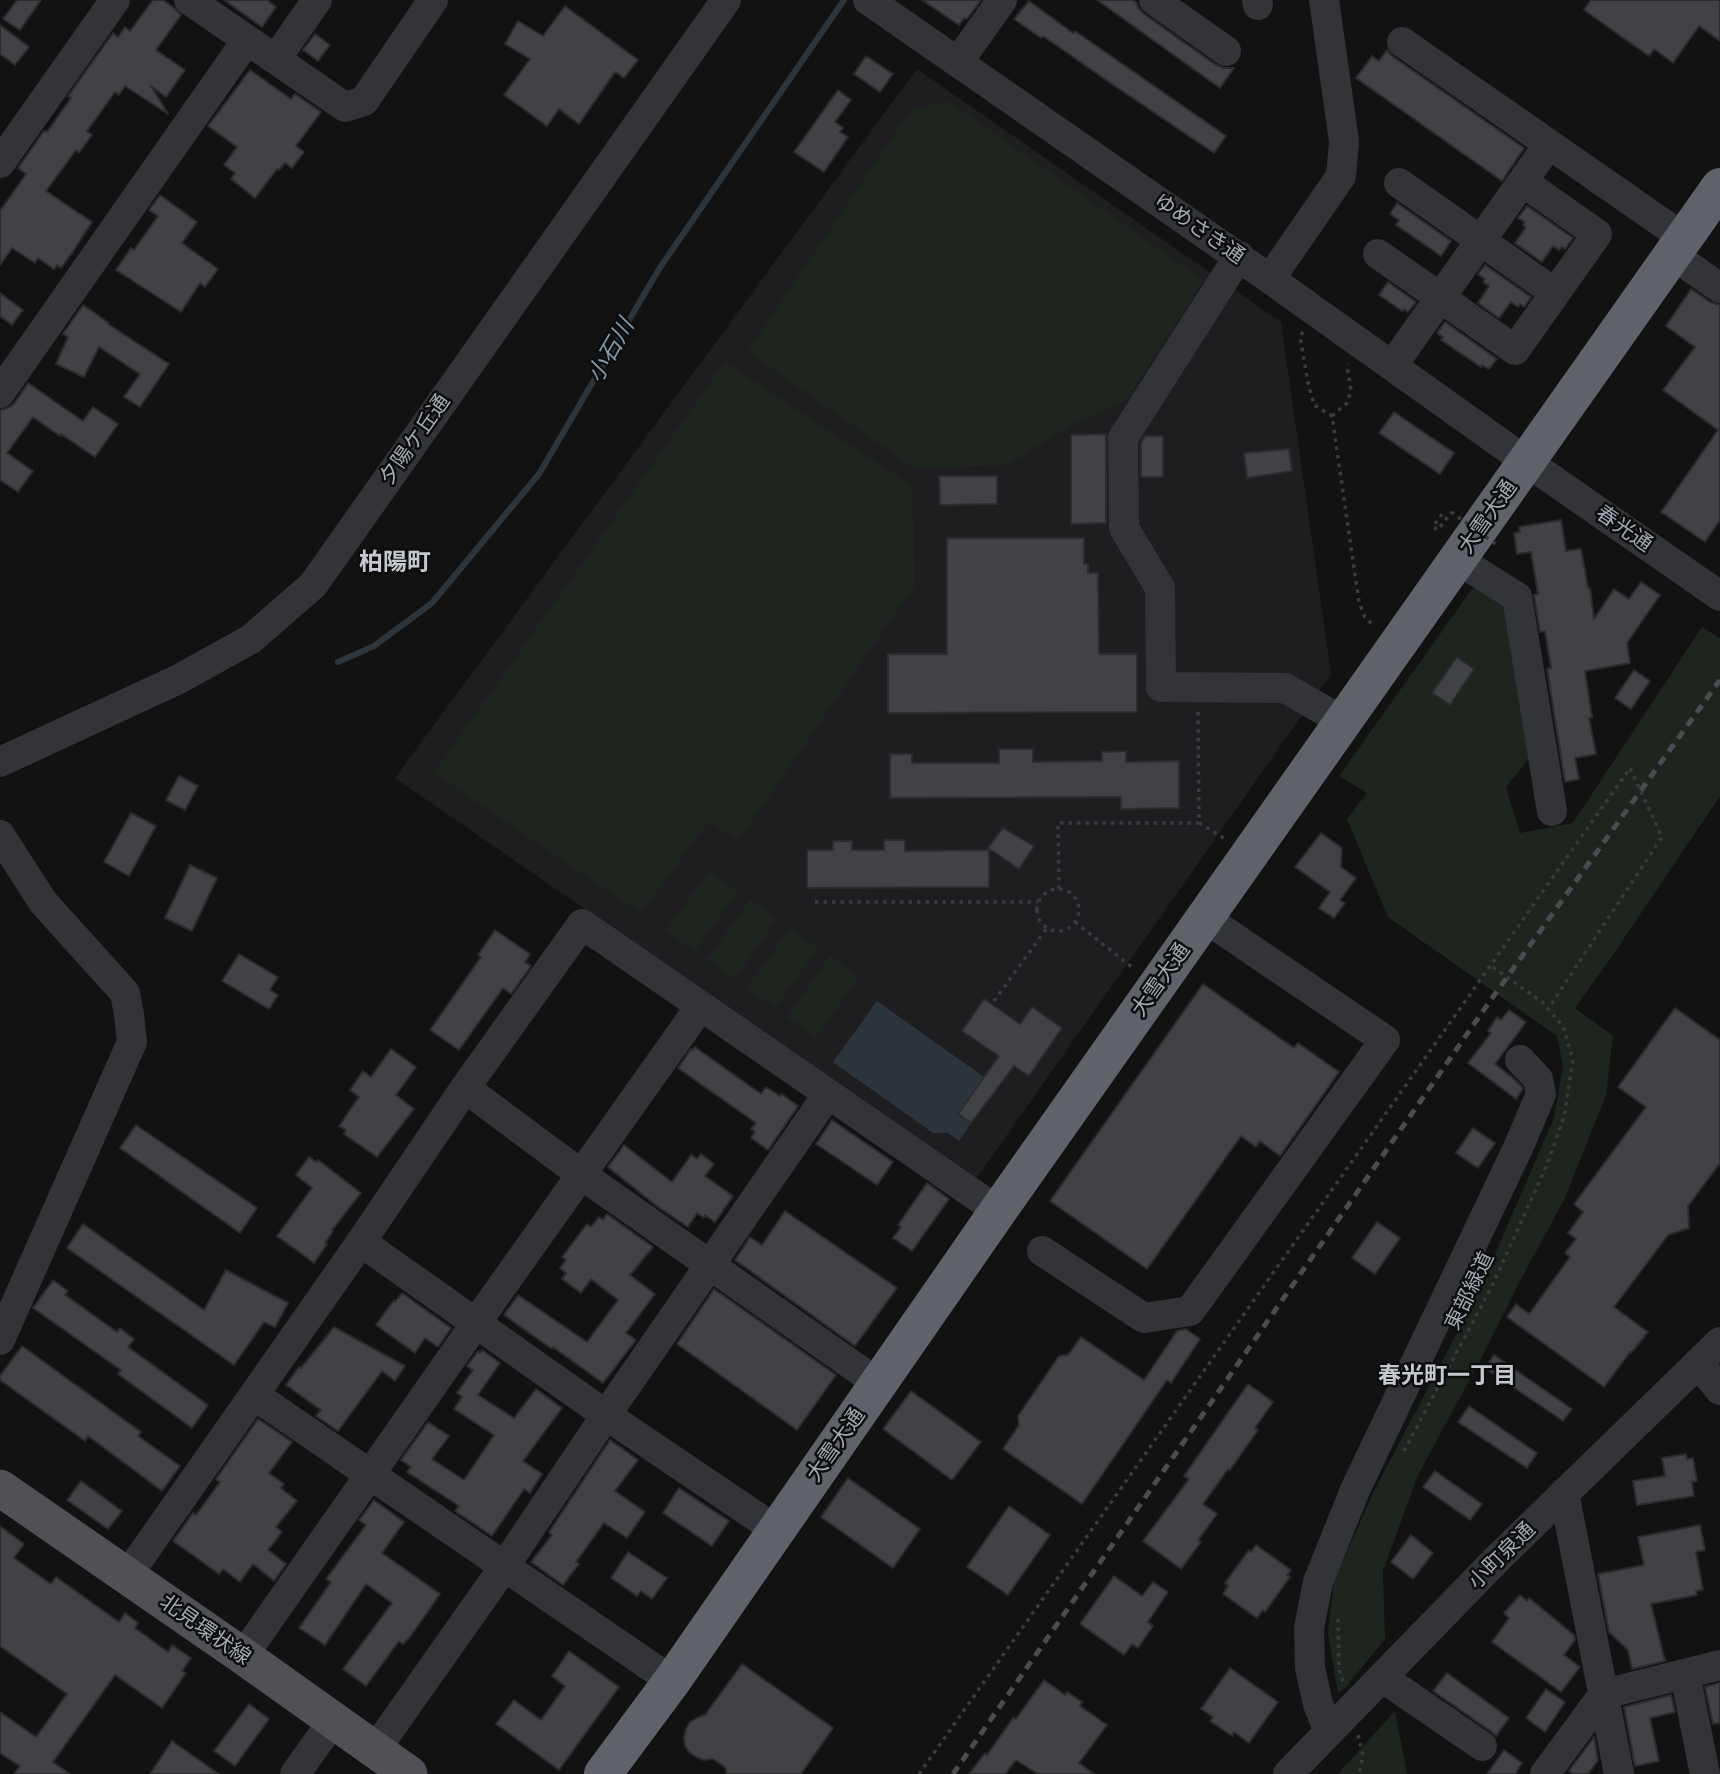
<!DOCTYPE html>
<meta charset="utf-8">
<style>
body{margin:0}
canvas{display:block;background:#121213}
</style>
<canvas width="1720" height="1774"></canvas>
<script>
const c = document.querySelector('canvas').getContext('2d');
c.lineJoin = 'round';
function fillPath(path, color) { c.fillStyle = color; c.fill(path, 'evenodd'); }
const poly = rows => new Path2D(rows.map(r => 'M' + r).join(''));
function strokePath(path, color, width, dash) { c.strokeStyle = color; c.lineWidth = width; c.lineCap = dash ? 'butt' : 'round'; c.setLineDash(dash || []); c.stroke(path); }
function drawText(font, color, halo, rows, align = 'center') {
  c.font = font + ' "Alegreya Sans","Noto Sans JP",sans-serif'; c.lineWidth = 5; c.setLineDash([]); c.textBaseline = 'middle'; c.strokeStyle = halo; c.fillStyle = color; for (const [text, x, y, turn = 0] of rows) {
    c.save(); c.translate(x, y); c.rotate((+turn || 0) * Math.PI / 180); c.textAlign = isNaN(turn) ? turn : align; if (halo) c.strokeText(text, 0, 0); c.fillText(text, 0, 0); c.restore();
  }
}
fillPath(poly([
 [917,69,1281,322,1331,674,976,1179,395,778]
]), '#1e1e20');
fillPath(poly([
 [950,102,1203,280,1126,400,1069,426,1008,465,914,468,748,352,912,108],
 [725,362,912,486,915,585,738,841,709,821,641,913,434,773],
 [1475,585,1504,604,1535,751,1506,787,1520,833,1573,823,1702,627,1720,638,1720,796,1610,959,1575,1008,1613,1036,1606,1095,1564,1200,1521,1279,1485,1351,1417,1477,1383,1571,1385,1639,1345,1688,1338,1693,1328,1633,1334,1581,1373,1493,1479,1291,1554,1118,1563,1066,1557,1036,1388,917,1347,819,1367,793,1339,776],
 [709,871,738,891,695,951,666,931],
 [750,900,777,919,735,979,707,960],
 [790,928,818,948,775,1008,747,988],
 [830,956,859,977,816,1037,787,1017],
 [1395,1711,1407,1774,1338,1774]
]), '#1e251f');
fillPath(poly([
 [877,1001,984,1077,958,1113,971,1123,959,1141,948,1133,933,1133,833,1062]
]), '#2c353b');
strokePath(poly([
 [338,662,374,646,432,603,539,474,659,269,844,0]
]), '#2c353b', 6);
const building = poly([
 [17,0,41,0,20,30,3,19,17,0],
 [153,0,163,0,173,7,181,15,156,50,185,70,166,97,151,86,168,114,125,86,119,95,115,92,87,131,92,135,79,153,76,150,46,191,92,222,72,253,61,268,57,265,54,269,38,258,35,263,12,248,0,265,0,211,26,174,18,168,44,131,47,132,71,98,68,96,113,33,118,37,125,27,130,31,153,0],
 [224,0,267,0,276,7,262,27,224,0],
 [922,0,981,0,967,19,964,18,959,25,922,0],
 [1097,0,1133,0,1137,3,1138,8,1144,14,1216,65,1224,68,1234,68,1220,88,1097,0],
 [1591,0,1720,0,1720,41,1699,26,1673,63,1654,49,1649,56,1584,10,1591,0],
 [1029,1,1073,33,1075,31,1226,136,1214,153,1109,82,1043,36,1041,38,1014,19,1029,1],
 [565,6,638,60,624,78,615,72,579,124,559,109,547,126,504,95,530,59,505,44,518,21,543,36,565,6],
 [0,25,29,47,15,65,0,54,0,25],
 [315,34,330,45,318,61,303,50,315,34],
 [1387,50,1392,56,1524,148,1502,181,1356,78,1372,56,1379,61,1387,50],
 [866,56,893,74,880,92,854,74,866,56],
 [250,70,291,99,295,94,321,112,296,146,304,152,292,168,285,163,279,170,277,169,255,198,231,179,235,173,224,165,237,147,208,126,250,70],
 [838,90,851,100,835,122,843,128,840,132,848,137,824,172,794,152,838,90],
 [160,195,197,222,182,243,218,269,205,287,200,283,181,312,116,270,131,248,134,250,158,216,149,210,160,195],
 [1397,203,1451,241,1441,256,1396,225,1399,220,1390,214,1397,203],
 [1527,206,1573,238,1565,249,1561,247,1559,250,1553,246,1542,262,1515,243,1526,227,1523,225,1525,222,1518,218,1527,206],
 [1485,265,1531,297,1524,307,1520,304,1518,307,1511,302,1499,318,1478,303,1489,286,1483,282,1485,279,1478,274,1485,265],
 [1388,282,1416,302,1408,312,1404,309,1402,311,1379,295,1388,282],
 [1691,289,1710,302,1720,305,1720,520,1705,542,1661,512,1718,430,1663,390,1695,347,1666,326,1691,289],
 [0,293,23,310,12,325,0,316,0,293],
 [83,305,109,323,108,324,169,364,140,407,124,397,140,374,99,347,84,377,56,364,68,337,63,334,83,305],
 [1445,322,1497,359,1489,369,1482,365,1481,367,1441,340,1443,337,1437,333,1445,322],
 [28,383,83,421,93,407,118,424,95,457,61,434,60,436,33,417,7,453,33,471,18,492,0,480,0,410,8,408,14,404,28,383],
 [1394,412,1454,453,1440,474,1379,433,1394,412],
 [1106,434,1106,523,1071,524,1071,435,1106,434],
 [1145,436,1163,436,1163,477,1141,477,1141,443,1145,436],
 [1289,449,1292,471,1247,478,1244,453,1289,449],
 [939,476,997,476,997,504,940,505,939,476],
 [1561,520,1566,551,1581,549,1588,588,1590,588,1594,619,1614,589,1629,599,1641,582,1660,595,1627,643,1630,663,1585,671,1592,717,1589,718,1596,754,1575,758,1579,779,1565,782,1547,669,1551,668,1545,631,1540,632,1534,595,1538,594,1531,552,1517,554,1514,533,1520,532,1519,527,1561,520],
 [947,538,1084,538,1084,564,1088,564,1088,573,1098,573,1099,654,1137,654,1137,712,888,713,888,654,947,654,947,538],
 [1457,657,1474,669,1450,705,1432,693,1457,657],
 [1634,670,1650,681,1631,709,1615,698,1634,670],
 [999,749,1033,749,1033,762,1102,761,1102,752,1126,751,1126,762,1179,761,1179,808,1121,809,1121,797,890,798,890,754,912,754,912,763,999,763,999,749],
 [179,776,198,786,185,810,166,800,179,776],
 [131,813,156,826,129,876,104,862,131,813],
 [1003,828,1034,846,1019,869,988,848,1003,828],
 [1321,833,1342,848,1341,867,1356,878,1340,900,1345,903,1334,918,1319,908,1330,892,1295,867,1321,833],
 [884,840,905,840,905,851,989,850,989,887,807,888,807,850,833,850,833,841,852,841,852,850,884,850,884,840],
 [190,865,217,878,192,931,165,918,190,865],
 [495,930,530,954,525,962,531,966,511,994,503,988,459,1050,430,1030,481,957,478,955,495,930],
 [239,954,278,977,270,990,278,995,269,1009,222,981,239,954],
 [1203,984,1294,1048,1298,1043,1339,1072,1280,1156,1260,1141,1256,1147,1241,1136,1147,1269,1050,1201,1203,984],
 [984,999,1020,1024,1032,1007,1062,1028,1029,1076,1014,1066,971,1123,958,1114,999,1056,962,1031,984,999],
 [1675,1008,1720,1040,1720,1163,1688,1206,1689,1228,1668,1235,1614,1307,1648,1332,1631,1353,1630,1352,1604,1387,1507,1317,1516,1304,1529,1314,1570,1257,1565,1253,1576,1239,1568,1233,1583,1212,1574,1204,1646,1107,1618,1087,1675,1008],
 [1509,1010,1526,1022,1495,1064,1513,1078,1522,1087,1522,1090,1516,1099,1468,1063,1491,1033,1488,1031,1497,1017,1501,1020,1509,1010],
 [695,1047,761,1094,766,1087,780,1096,782,1094,798,1106,768,1150,751,1138,755,1132,751,1129,756,1123,678,1068,691,1049,693,1050,695,1047],
 [391,1049,416,1067,396,1095,414,1109,377,1157,344,1134,346,1130,339,1126,359,1097,350,1090,363,1071,371,1077,391,1049],
 [832,1120,893,1162,877,1185,816,1144,832,1120],
 [136,1125,257,1208,240,1233,120,1148,136,1125],
 [1473,1128,1495,1143,1478,1168,1456,1153,1473,1128],
 [624,1145,672,1182,691,1155,697,1159,701,1154,714,1164,705,1176,733,1196,715,1222,705,1215,704,1218,697,1213,688,1227,658,1207,608,1167,624,1145],
 [309,1157,316,1162,318,1160,361,1193,332,1230,333,1231,325,1243,327,1244,314,1263,277,1236,312,1188,296,1175,309,1157],
 [927,1183,949,1199,912,1251,893,1238,901,1227,898,1225,927,1183],
 [785,1211,897,1288,855,1346,735,1260,750,1237,762,1245,785,1211],
 [607,1214,653,1247,630,1275,655,1294,626,1333,636,1340,603,1383,553,1347,552,1349,504,1315,518,1295,587,1342,618,1300,591,1279,581,1293,562,1279,566,1273,560,1268,566,1260,562,1257,587,1224,591,1227,599,1217,603,1220,607,1214],
 [1377,1222,1400,1238,1375,1274,1352,1258,1377,1222],
 [83,1224,204,1310,226,1270,288,1303,275,1327,264,1322,234,1365,67,1248,83,1224],
 [53,1280,68,1291,65,1295,117,1332,120,1328,134,1339,128,1347,208,1405,192,1428,118,1374,121,1370,33,1308,53,1280],
 [714,1289,836,1375,797,1430,677,1344,714,1289],
 [402,1293,451,1328,438,1347,425,1338,415,1353,376,1325,394,1300,395,1302,402,1293],
 [334,1327,405,1366,395,1381,382,1371,338,1431,316,1416,321,1410,286,1385,299,1367,301,1368,334,1327],
 [1186,1329,1200,1339,1171,1383,1167,1380,1082,1504,1003,1449,1019,1425,1018,1416,1059,1356,1068,1355,1081,1337,1144,1380,1177,1331,1186,1329],
 [22,1346,141,1432,138,1436,180,1466,162,1491,88,1436,85,1441,0,1380,0,1376,22,1346],
 [482,1350,500,1363,478,1395,514,1418,536,1389,562,1408,523,1461,542,1474,530,1493,524,1489,492,1536,455,1511,459,1506,407,1472,411,1467,401,1460,428,1422,449,1436,432,1459,464,1480,494,1435,454,1409,462,1397,457,1393,473,1370,467,1366,478,1351,480,1353,482,1350],
 [1494,1355,1572,1409,1563,1421,1485,1368,1494,1355],
 [1248,1384,1273,1402,1255,1428,1258,1430,1230,1470,1228,1469,1203,1504,1217,1514,1198,1540,1201,1542,1181,1569,1143,1541,1189,1479,1184,1476,1248,1384],
 [911,1391,981,1442,952,1480,883,1429,911,1391],
 [1469,1406,1537,1453,1527,1468,1458,1422,1469,1406],
 [258,1419,292,1442,269,1473,284,1484,281,1488,297,1501,276,1527,282,1532,268,1550,286,1564,274,1581,253,1564,240,1582,223,1569,219,1574,173,1541,193,1513,196,1515,220,1482,216,1479,258,1419],
 [610,1440,638,1460,615,1491,645,1512,627,1538,604,1523,576,1562,579,1564,563,1585,531,1562,552,1535,549,1532,610,1440],
 [1686,1454,1687,1459,1693,1458,1697,1481,1692,1482,1694,1496,1637,1505,1633,1481,1665,1476,1662,1458,1686,1454],
 [1435,1471,1482,1504,1470,1520,1423,1487,1435,1471],
 [848,1478,920,1529,893,1568,821,1517,848,1478],
 [81,1481,122,1511,108,1529,67,1500,81,1481],
 [679,1488,729,1521,712,1546,663,1513,679,1488],
 [374,1500,404,1522,382,1553,440,1594,410,1637,403,1644,399,1641,366,1686,343,1669,392,1603,366,1584,325,1645,299,1628,331,1582,326,1579,366,1525,359,1520,374,1500],
 [1009,1506,1050,1535,1008,1595,967,1567,1009,1506],
 [1700,1525,1705,1550,1696,1552,1703,1590,1696,1591,1697,1595,1651,1604,1665,1661,1632,1669,1628,1650,1609,1632,1598,1574,1644,1565,1638,1537,1700,1525],
 [0,1526,24,1544,14,1558,51,1584,56,1577,119,1622,125,1613,138,1623,135,1628,168,1652,172,1645,191,1658,182,1671,186,1673,162,1708,115,1675,53,1762,70,1774,14,1774,20,1766,0,1753,0,1712,36,1737,67,1694,0,1646,0,1526],
 [1411,1535,1433,1553,1413,1579,1391,1562,1411,1535],
 [1256,1545,1291,1570,1287,1575,1290,1577,1265,1612,1263,1610,1257,1618,1223,1594,1228,1586,1225,1583,1249,1550,1251,1552,1256,1545],
 [628,1552,667,1578,652,1599,641,1591,637,1596,611,1578,628,1552],
 [1114,1576,1142,1596,1153,1582,1168,1592,1148,1622,1153,1626,1138,1648,1132,1644,1124,1655,1080,1624,1114,1576],
 [1520,1595,1527,1601,1529,1598,1574,1635,1575,1640,1564,1655,1580,1667,1561,1692,1492,1642,1509,1618,1504,1613,1520,1595],
 [569,1651,619,1687,559,1770,496,1724,514,1700,541,1720,565,1686,552,1676,569,1651],
 [742,1664,833,1728,801,1774,727,1774,725,1767,713,1759,704,1760,696,1757,689,1752,685,1745,684,1737,686,1729,690,1722,697,1718,705,1715,742,1664],
 [1230,1668,1278,1702,1249,1743,1234,1732,1232,1736,1210,1721,1213,1717,1201,1709,1230,1668],
 [1447,1673,1509,1718,1496,1736,1492,1732,1433,1691,1447,1673],
 [1044,1680,1065,1695,1067,1692,1082,1702,1080,1706,1107,1725,1079,1763,1094,1774,1038,1774,1016,1760,1005,1774,969,1774,985,1753,987,1755,1013,1718,1016,1719,1044,1680],
 [1720,1683,1720,1723,1713,1724,1705,1687,1720,1683],
 [1546,1689,1565,1702,1545,1732,1526,1718,1546,1689],
 [1671,1695,1675,1712,1650,1718,1659,1761,1635,1766,1624,1707,1671,1695],
 [249,1704,269,1719,235,1766,214,1751,249,1704],
 [1594,1737,1598,1760,1588,1774,1574,1774,1569,1771,1594,1737],
 [172,1741,219,1774,150,1774,172,1741],
 [1504,1750,1522,1763,1515,1774,1487,1774,1504,1750]
]);
fillPath(building, '#414246');
strokePath(building, '#2c2c2f', 2);
strokePath(poly([
 [1303,332,1300,336,1308,383,1314,405,1332,416,1359,602,1365,617,1375,627],
 [1332,416,1347,403,1351,390,1347,366,1348,364],
 [1442,514,1433,527,1438,530,1451,512],
 [1199,823,1225,839],
 '1037 910a21 21 0 1 1 42 0a21 21 0 1 1-42 0Z',
 [1059,889,1058,823,1199,823,1198,711],
 [815,902,1038,902],
 [1075,922,1133,968],
 [994,1001,1047,928],
 [1404,1451,1492,1286,1546,1167,1564,1117,1573,1060,1563,1026,1542,1002,1490,965],
 [1338,1619,1339,1669,1343,1681],
 [1358,1735,1363,1755,1359,1774],
 [919,1774,1630,768,1662,837,1548,1009]
]), '#393b3f', 3.5, [3.5, 5]);
strokePath(poly([
 [189,0,345,107,364,101,433,0],
 [868,0,1270,279,1527,462,1720,596],
 [1154,0,1226,51],
 [1257,0,1258,5],
 [1402,42,1684,238],
 [276,59,317,0],
 [958,62,1002,0],
 [0,163,115,0],
 [1399,183,1555,293],
 [1378,254,1515,350,1597,234,1523,182],
 [1673,255,1720,288],
 [1239,256,1123,438,1124,528,1160,588,1161,687,1285,688,1344,722],
 [1270,279,1341,176,1344,141,1324,0],
 [1392,366,1549,144],
 [0,393,247,40],
 [1458,560,1517,597,1552,811],
 [0,762,179,679,251,639,313,585,726,0],
 [0,835,43,902,125,993,129,1014,132,1042,0,1340],
 [465,1088,582,1175,879,1384],
 [361,1242,606,1415,776,1530],
 [1042,1251,1144,1318,1190,1311,1385,1040,1205,918],
 [1698,1363,1720,1390],
 [254,1395,672,1681],
 [1564,1493,1619,1774],
 [127,1576,361,1242,465,1088,582,924,998,1211],
 [243,1656,476,1323,700,1007],
 [1685,1674,1705,1774],
 [1383,1678,1482,1746],
 [1329,1732,1318,1704,1310,1668,1309,1628,1318,1582,1355,1490,1518,1148,1541,1094,1538,1079,1520,1060],
 [375,1750,504,1567,606,1415,828,1094],
 [295,1774,333,1721],
 [1288,1774,1496,1560,1720,1342],
 [1545,1774,1604,1694,1720,1665]
]), '#333438', 30);
strokePath(poly([
 [0,1488,243,1656,409,1774]
]), '#4f5156', 37);
strokePath(poly([
 [603,1774,672,1681,998,1211,1720,187]
]), '#5f6268', 38);
strokePath(poly([
 [953,1774,1490,1001,1720,680]
]), '#4a4c51', 5, [9, 7]);
strokePath(poly([
 [1451,512,1497,545]
]), '#393b3f', 3.5, [3.5, 5]);
drawText('21px', '#a4aab3', '#0d0d0e', [
 ["ゆめさき通",1199,229,35],
 ["夕陽ケ丘通",415,440,-55],
 ["大雪大通",1488,517,-55],
 ["春光通",1624,529,35],
 ["大雪大通",1161,980,-55],
 ["東部緑道",1470,1291,-64],
 ["大雪大通",836,1445,-55],
 ["小町泉通",1502,1556,-45],
 ["北見環状線",205,1630,35]
]);
drawText('italic 23px', '#7d9aac', '#0d0d0e', [
 ["小石川",611,351,-60]
]);
drawText('bold 23px', '#c5c8cf', '#0d0d0e', [
 ["春光町一丁目",1447,1376]
]);
drawText('bold 24px', '#c5c8cf', '#0d0d0e', [
 ["柏陽町",395,563]
]);
</script>
